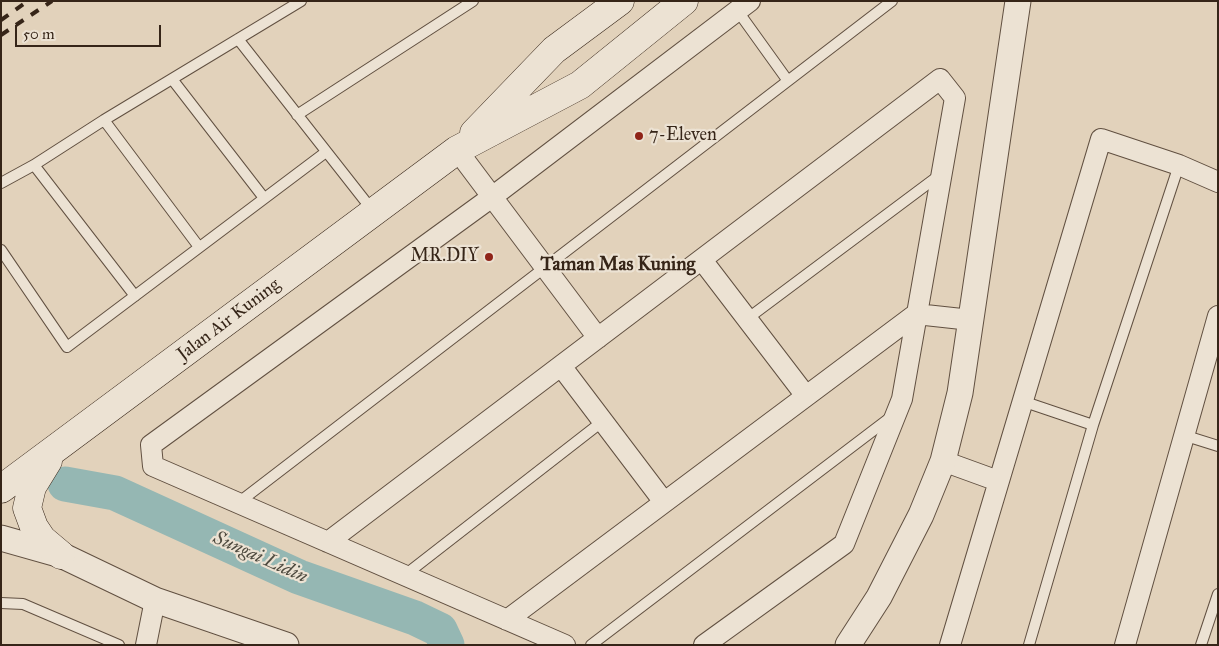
<!DOCTYPE html>
<style>
body{margin:0}
#map{position:relative;width:1219px;height:646px;overflow:hidden;background:#e2d2bb;font-family:"IM FELL Great Primer",serif}
canvas{display:block}
.frame{position:absolute;inset:0;border:2px solid #362518;pointer-events:none}
.scale{position:absolute;left:15px;top:25px;width:146px;height:22px;box-sizing:border-box;border:2px solid #362518;border-top:0;padding-left:6px;font-size:15px;line-height:18px;white-space:nowrap;color:#362518;-webkit-text-stroke:4px #ece2d3;paint-order:stroke}
</style>
<div id="map">
<canvas width="1219" height="646"></canvas>
<div class="frame"></div>
<div class="scale">50 m</div>
</div>
<script>
const c = document.querySelector('canvas').getContext('2d');
c.lineJoin = 'round';
const poly = rows => new Path2D(rows.map(r => 'M' + r).join(''));
function strokePath(path, color, width, dash) { c.strokeStyle = color; c.lineWidth = width; c.lineCap = dash ? 'butt' : 'round'; c.setLineDash(dash || []); c.stroke(path); }
function drawText(font, color, halo, rows, align = 'center') {
  c.font = font + ' "IM FELL Great Primer",serif'; c.lineWidth = 4.5; c.setLineDash([]); c.textBaseline = 'middle'; c.strokeStyle = halo; c.fillStyle = color; for (const [text, x, y, turn = 0] of rows) {
    c.save(); c.translate(x, y); c.rotate((+turn || 0) * Math.PI / 180); c.textAlign = isNaN(turn) ? turn : align; if (halo) c.strokeText(text, 0, 0); c.fillText(text, 0, 0); c.restore();
  }
}
strokePath(poly([
 [65,484,115,493,299,577,415,618,440,630,447,645]
]), '#95b7b3', 35);
const service = poly([
 [737,10,788,81],
 [238,39,373,211],
 [172,79,264,198],
 [297,115,473,1],
 [104,120,199,247],
 [34,165,135,296],
 [1,183,34,165,104,120,301,1],
 [1,250,67,347,326,152],
 [747,319,941,174],
 [1022,401,1093,425],
 [1183,435,1218,446],
 [238,503,892,1],
 [405,575,603,421],
 [1,603,23,604,119,645],
 [591,645,891,417],
 [1029,645,1093,425,1179,165],
 [1201,645,1218,594]
]);
const minor = poly([
 [457,150,598,338],
 [702,260,806,396],
 [561,366,664,502],
 [943,461,998,481],
 [328,542,940,79,955,98,902,399,844,544,704,645],
 [507,620,916,314,971,320],
 [146,645,155,600],
 [565,645,153,466,151,445,492,197,750,1],
 [950,645,1101,139,1179,165,1218,182],
 [1125,645,1218,316]
]);
const tertiary = poly([
 [1,538,61,555,155,600,286,645],
 [848,645,879,597,921,515,943,461,960,393,1018,1]
]);
const secondary = poly([
 [474,133,554,50,620,1],
 [48,461,32,487,27,508,34,527,42,539,61,555],
 [1,489,457,150,580,85,684,1]
]);
strokePath(service, '#615041', 12);
strokePath(minor, '#615041', 22);
strokePath(tertiary, '#615041', 27);
strokePath(secondary, '#362518', 29);
strokePath(service, '#ece2d3', 10);
strokePath(minor, '#ece2d3', 20);
strokePath(tertiary, '#ece2d3', 25);
strokePath(secondary, '#ece2d3', 28);
strokePath(poly([
 [1,20,28,1],
 [1,35,52,1]
]), '#362518', 4, [9, 9]);
for (const [x, y, r, color] of [
 [639,136,5,"#8f2418"],
 [489,257,5,"#8f2418"]
]) { const dot = new Path2D(); dot.arc(x, y, r, 0, 2 * Math.PI); c.fillStyle = color; c.fill(dot); strokePath(dot, '#ece2d3', 2); }
drawText('18px', '#362518', '#ece2d3', [
 ["7-Eleven",649,136],
 ["MR.DIY",479,257,"right"]
], 'left');
drawText('18px', '#362518', '#ece2d3', [
 ["Jalan Air Kuning",229,320,-37]
]);
drawText('bold 19px', '#362518', '#ece2d3', [
 ["Taman Mas Kuning",618,265]
]);
drawText('italic 19px', '#4e4a3f', '#ece2d3', [
 ["Sungai Lidin",260,558,24]
]);
</script>
